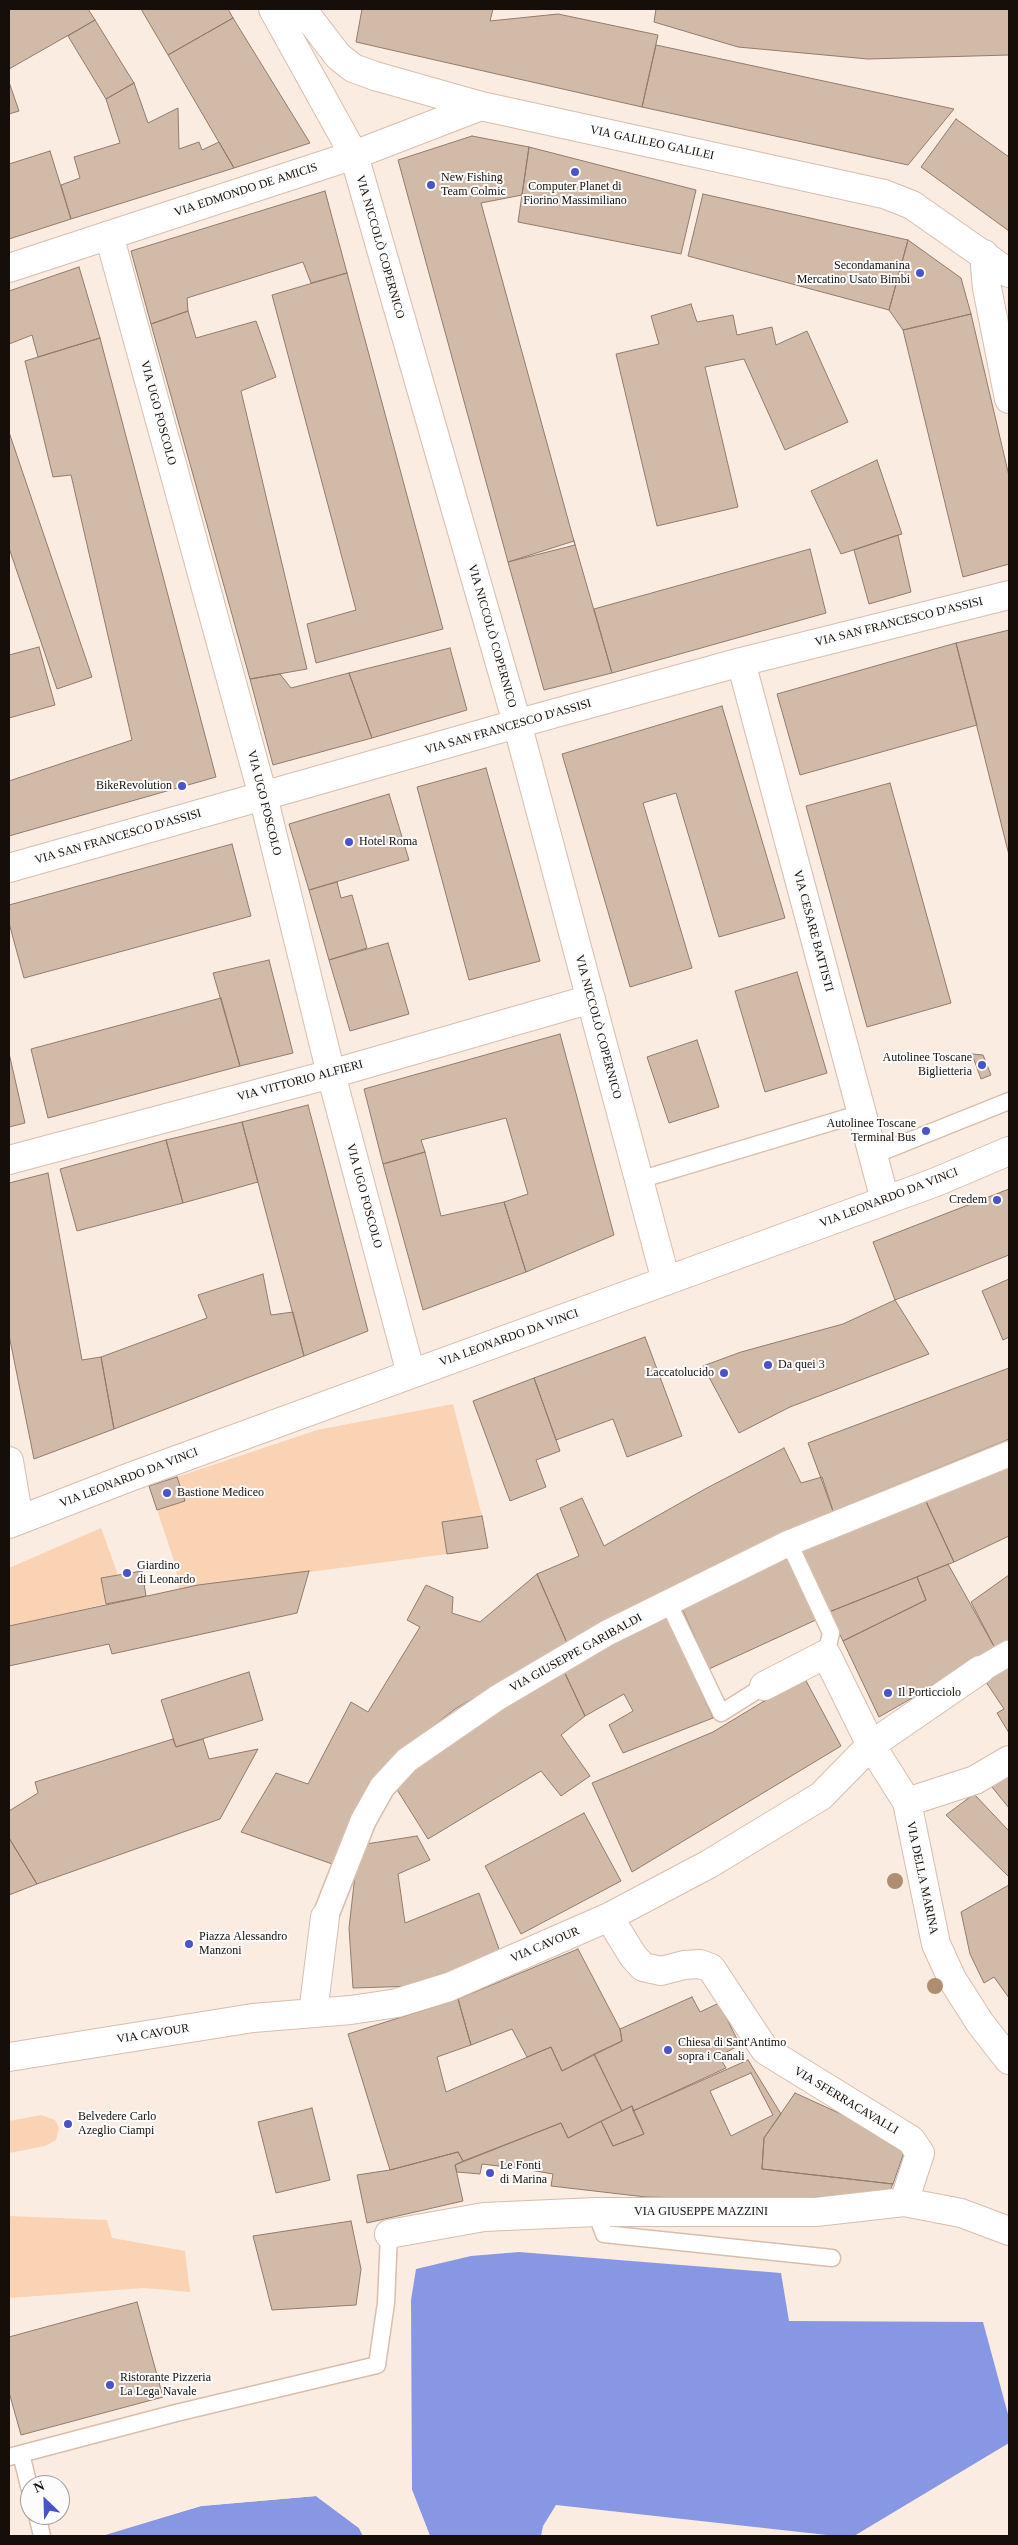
<!DOCTYPE html>
<meta charset="utf-8">
<style>
body{margin:0}
#map{position:relative;width:1018px;height:2545px;overflow:hidden;background:#fbece1;font-family:Georgia,serif}
canvas{display:block}
.frame{position:absolute;inset:0;border:10px solid #160e08;pointer-events:none}
.north{position:absolute;left:20px;top:2475px;width:50px;height:50px;box-sizing:border-box;background:#fcfcfc;border:1px solid #a09d9a;border-radius:50%;rotate:336deg;font-size:14px;font-weight:700;line-height:20px;text-align:center;color:#160e08}
.north::after{content:'';display:block;margin:auto;width:18px;height:22px;background:#4a53c9;clip-path:polygon(50% 0,100% 100%,50% 72%,0 100%)}
</style>
<div id="map">
<canvas width="1018" height="2545"></canvas>
<div class="frame"></div>
<div class="north">N</div>
</div>
<script>
const c = document.querySelector('canvas').getContext('2d');
c.lineJoin = 'round';
function fillPath(path, color) { c.fillStyle = color; c.fill(path, 'evenodd'); }
const poly = rows => new Path2D(rows.map(r => 'M' + r).join(''));
function strokePath(path, color, width, dash) { c.strokeStyle = color; c.lineWidth = width; c.lineCap = dash ? 'butt' : 'round'; c.setLineDash(dash || []); c.stroke(path); }
function drawText(font, color, halo, rows, align = 'center') {
  c.font = font + ' Georgia,serif'; c.lineWidth = 4; c.setLineDash([]); c.textBaseline = 'middle'; c.strokeStyle = halo; c.fillStyle = color; for (const [text, x, y, turn = 0] of rows) {
    c.save(); c.translate(x, y); c.rotate((+turn || 0) * Math.PI / 180); c.textAlign = isNaN(turn) ? turn : align; if (halo) c.strokeText(text, 0, 0); c.fillText(text, 0, 0); c.restore();
  }
}
fillPath(poly([
 [453,1404,482,1516,442,1522,447,1554,179,1589,175,1564,157,1510,184,1501,177,1477,317,1430],
 [101,1528,118,1575,102,1579,106,1604,9,1626,9,1568],
 [41,2115,55,2120,59,2128,56,2140,45,2146,9,2153,9,2121],
 [9,2216,107,2220,112,2238,185,2251,190,2292,144,2288,9,2298]
]), '#fad2b4');
fillPath(poly([
 [519,2252,781,2273,789,2321,983,2322,1009,2418,1009,2443,854,2536,836,2536,556,2505,543,2526,541,2536,430,2536,412,2490,411,2300,416,2269,471,2256],
 [316,2496,359,2528,363,2536,102,2536,201,2506]
]), '#8797e4');
fillPath(poly([
 [412,2482,412,2490,430,2536,428,2536,410,2491,409,2483],
 [316,2493,361,2526,366,2536,363,2536,359,2528,316,2496,201,2506,99,2536,200,2503]
]), '#fbece1');
const building = poly([
 [9,9,88,9,95,20,9,69,9,9],
 [141,9,228,9,233,18,168,55,141,9],
 [362,9,493,9,490,21,558,14,658,35,642,107,356,42,362,9],
 [656,9,1009,9,1009,55,868,59,738,47,654,22,656,9],
 [233,18,310,143,234,168,168,55,233,18],
 [95,20,134,83,106,99,68,36,95,20],
 [656,45,954,109,908,165,642,107,656,45],
 [9,82,19,111,9,114,9,82],
 [134,83,148,123,178,108,179,149,199,142,202,150,219,142,234,168,71,219,61,185,80,178,74,157,120,143,106,99,134,83],
 [956,119,1009,157,1009,231,921,167,956,119],
 [472,136,529,147,522,195,481,203,575,545,508,562,398,160,472,136],
 [529,147,696,190,681,254,518,222,529,147],
 [50,151,71,219,9,239,9,164,50,151],
 [325,191,347,273,311,283,303,262,187,298,188,311,151,324,131,251,325,191],
 [703,194,908,240,889,310,688,256,703,194],
 [908,240,961,278,971,314,903,330,889,310,908,240],
 [79,267,100,338,38,357,32,335,9,344,9,291,79,267],
 [347,273,443,629,316,663,307,624,356,610,272,295,347,273],
 [691,304,697,322,733,315,737,335,772,327,776,345,807,331,848,422,785,450,744,359,705,367,738,507,657,526,616,354,659,344,651,316,691,304],
 [188,311,196,338,256,321,276,377,241,391,307,669,250,679,151,324,188,311],
 [971,314,1009,476,1009,564,963,577,903,330,971,314],
 [100,338,216,777,9,836,9,781,132,740,71,475,53,477,25,361,100,338],
 [9,432,92,677,57,689,9,548,9,432],
 [877,460,902,534,841,554,811,491,877,460],
 [898,535,911,592,869,604,854,550,898,535],
 [574,541,612,673,544,690,508,562,574,541],
 [810,549,826,613,612,673,594,609,810,549],
 [1009,630,1009,855,956,643,1009,630],
 [956,643,977,725,800,775,777,694,956,643],
 [39,647,55,705,9,718,9,655,39,647],
 [450,648,467,710,372,738,349,673,450,648],
 [349,673,372,738,273,765,250,679,280,674,291,688,349,673],
 [722,706,785,918,719,937,676,793,643,803,692,968,630,987,562,754,722,706],
 [486,768,540,961,469,980,417,787,486,768],
 [890,783,951,1003,867,1027,806,806,890,783],
 [389,794,409,860,309,890,289,824,389,794],
 [232,844,251,916,24,978,9,923,9,905,232,844],
 [337,882,341,898,352,895,367,948,329,960,309,890,337,882],
 [388,943,409,1014,350,1031,329,960,388,943],
 [269,960,293,1053,240,1066,213,973,269,960],
 [797,972,827,1073,765,1092,735,991,797,972],
 [221,998,240,1066,48,1118,31,1049,221,998],
 [560,1034,614,1235,526,1272,504,1202,528,1194,506,1118,421,1140,425,1152,383,1164,364,1089,560,1034],
 [697,1040,719,1107,669,1123,647,1057,697,1040],
 [9,1053,25,1123,9,1127,9,1053],
 [972,1054,983,1055,991,1075,981,1079,972,1054],
 [308,1105,368,1331,304,1356,242,1122,308,1105],
 [242,1122,258,1182,183,1203,166,1140,242,1122],
 [166,1140,183,1203,77,1231,60,1169,166,1140],
 [425,1152,441,1216,504,1202,526,1272,423,1310,383,1164,425,1152],
 [48,1173,82,1360,101,1357,114,1429,34,1459,9,1335,9,1183,48,1173],
 [1009,1189,1009,1255,895,1300,873,1242,1009,1189],
 [263,1274,271,1315,293,1312,304,1356,114,1429,101,1357,207,1318,198,1295,263,1274],
 [1009,1279,1009,1337,1003,1340,982,1291,1009,1279],
 [895,1300,929,1354,790,1407,739,1433,703,1366,741,1352,843,1324,895,1300],
 [645,1337,682,1436,627,1457,613,1419,556,1440,534,1378,645,1337],
 [1009,1368,1009,1439,833,1511,808,1443,1009,1368],
 [534,1378,560,1451,536,1460,546,1487,510,1501,473,1401,534,1378],
 [784,1448,801,1483,822,1477,833,1511,734,1557,567,1643,537,1574,579,1556,560,1508,582,1498,604,1546,705,1489,784,1448],
 [1009,1462,1009,1536,954,1562,923,1495,1009,1462],
 [177,1477,185,1501,157,1510,149,1486,177,1477],
 [923,1495,954,1562,829,1612,799,1548,923,1495],
 [482,1516,488,1548,447,1554,442,1522,482,1516],
 [789,1553,818,1619,709,1669,679,1602,789,1553],
 [948,1564,996,1650,879,1717,843,1641,926,1600,917,1577,948,1564],
 [142,1571,146,1596,106,1604,101,1578,142,1571],
 [309,1571,297,1613,112,1654,109,1644,9,1666,9,1626,198,1585,309,1571],
 [537,1574,567,1643,455,1709,415,1740,369,1782,335,1865,241,1832,276,1773,308,1784,351,1702,368,1712,420,1627,407,1620,426,1585,453,1597,452,1613,480,1622,537,1574],
 [1009,1575,1009,1642,996,1650,971,1602,1009,1575],
 [917,1577,926,1600,843,1641,829,1612,917,1577],
 [666,1614,713,1718,623,1753,609,1725,633,1711,624,1694,585,1716,563,1669,666,1614],
 [1009,1662,1009,1733,997,1713,1004,1709,984,1679,1009,1662],
 [563,1669,585,1716,561,1735,590,1776,561,1796,541,1771,428,1839,396,1788,406,1774,490,1715,563,1669],
 [249,1672,263,1720,176,1747,161,1700,249,1672],
 [804,1677,841,1746,632,1872,592,1783,713,1732,804,1677],
 [173,1739,176,1747,203,1739,209,1759,258,1749,220,1819,37,1884,9,1838,9,1811,38,1793,35,1782,173,1739],
 [1009,1774,1009,1808,992,1787,1009,1774],
 [974,1794,1009,1831,1009,1877,946,1815,974,1794],
 [584,1813,621,1881,521,1934,485,1866,584,1813],
 [417,1836,430,1860,398,1874,405,1923,479,1893,500,1952,417,1986,353,1988,349,1928,356,1866,366,1844,417,1836],
 [9,1838,37,1884,9,1895,9,1838],
 [1009,1885,1009,1998,994,1977,984,1983,970,1954,961,1912,1009,1885],
 [578,1949,620,2029,622,2041,562,2071,551,2047,527,2057,512,2029,471,2045,458,1999,578,1949],
 [692,1997,700,2012,719,2003,740,2045,719,2056,726,2068,633,2111,632,2106,622,2111,594,2054,622,2041,620,2029,692,1997],
 [458,1999,471,2045,437,2057,446,2092,551,2047,562,2071,594,2054,622,2111,568,2138,561,2123,463,2161,458,2152,390,2170,348,2034,458,1999],
 [748,2060,781,2114,764,2138,762,2169,893,2184,888,2194,759,2200,646,2197,551,2186,553,2174,524,2169,482,2164,480,2174,457,2172,455,2165,561,2123,568,2138,601,2121,613,2146,644,2134,633,2111,748,2060],
 [751,2073,773,2115,731,2136,710,2091,751,2073],
 [795,2093,907,2144,893,2184,762,2169,764,2138,795,2093],
 [632,2106,644,2134,613,2146,601,2121,632,2106],
 [312,2108,330,2180,276,2193,258,2122,312,2108],
 [458,2152,463,2161,455,2165,463,2201,367,2223,357,2175,390,2170,458,2152],
 [351,2221,361,2269,356,2305,272,2310,253,2236,351,2221],
 [137,2302,163,2397,21,2435,9,2392,9,2337,137,2302]
]);
fillPath(building, '#d2baa8');
strokePath(building, '#927b6b', 1);
const service = poly([
 [874,1155,1009,1101],
 [639,1180,862,1113],
 [789,1543,831,1633,826,1654],
 [668,1602,721,1713,764,1686],
 [596,2212,604,2234,832,2258],
 [21,2454,30,2490],
 [9,2457,176,2413,377,2365,386,2303,389,2234],
 [37,2515,42,2536]
]);
const pedestrian = poly([
 [980,1670,1009,1653],
 [325,1917,363,1821,382,1787,407,1760,497,1698,607,1633,789,1543,1009,1454]
]);
const minor = poly([
 [273,9,354,155,517,723,666,1281],
 [302,9,338,56,353,68,375,76,481,106,884,194,912,205,1009,273],
 [109,235,263,796,331,1074,411,1374],
 [984,254,987,288,1009,399],
 [9,268,354,155,481,106],
 [741,662,885,1200],
 [9,868,534,719,741,662,1009,595],
 [9,1160,331,1074,591,999],
 [9,1461,19,1520],
 [9,1524,130,1477,936,1182,1009,1151],
 [764,1686,826,1654,871,1745,907,1802,936,1944,952,1979,980,2023,1009,2060],
 [907,1802,975,1780,1009,1760],
 [609,1917,633,1956,643,1967,661,1971,684,1965,700,1964,711,1968,765,2050,911,2140,920,2153,904,2202],
 [313,2013,325,1917],
 [9,2057,253,2018,351,2010,397,2003,449,1987,609,1917,709,1864,821,1796,871,1745,980,1670],
 [389,2234,484,2217,596,2212,816,2212,904,2202,961,2213,1009,2231]
]);
strokePath(service, '#d7bead', 19);
strokePath(pedestrian, '#d7bead', 28);
strokePath(minor, '#d7bead', 30);
strokePath(service, '#fff', 16);
strokePath(pedestrian, '#fff', 25);
strokePath(minor, '#fff', 28);
c.fillStyle = '#af8d71';
for (const [x, y] of [
 [895,1881],
 [935,1986]
]) { c.beginPath(); c.arc(x, y, 8, 0, 2 * Math.PI); c.fill(); }
for (const [x, y, r, color] of [
 [575,172,5,"#4a53c9"],
 [431,185,5,"#4a53c9"],
 [920,273,5,"#4a53c9"],
 [182,786,5,"#4a53c9"],
 [349,842,5,"#4a53c9"],
 [982,1065,5,"#4a53c9"],
 [926,1131,5,"#4a53c9"],
 [997,1200,5,"#4a53c9"],
 [768,1365,5,"#4a53c9"],
 [724,1373,5,"#4a53c9"],
 [167,1493,5,"#4a53c9"],
 [127,1573,5,"#4a53c9"],
 [888,1693,5,"#4a53c9"],
 [189,1944,5,"#4a53c9"],
 [668,2050,5,"#4a53c9"],
 [68,2124,5,"#4a53c9"],
 [490,2173,5,"#4a53c9"],
 [110,2385,5,"#4a53c9"]
]) { const dot = new Path2D(); dot.arc(x, y, r, 0, 2 * Math.PI); c.fillStyle = color; c.fill(dot); strokePath(dot, '#fcfcfc', 2); }
drawText('12px', '#160e08', '#fcfcfc', [
 ["VIA GALILEO GALILEI",652,143,12],
 ["VIA EDMONDO DE AMICIS",246,190,-18],
 ["VIA NICCOLÒ COPERNICO",380,247,74],
 ["VIA UGO FOSCOLO",158,413,75],
 ["VIA SAN FRANCESCO D'ASSISI",899,622,-14],
 ["VIA NICCOLÒ COPERNICO",492,636,74],
 ["VIA SAN FRANCESCO D'ASSISI",508,727,-16],
 ["VIA UGO FOSCOLO",264,803,76],
 ["VIA SAN FRANCESCO D'ASSISI",118,837,-16],
 ["VIA CESARE BATTISTI",813,931,75],
 ["VIA NICCOLÒ COPERNICO",598,1027,75],
 ["VIA VITTORIO ALFIERI",300,1081,-15],
 ["VIA UGO FOSCOLO",364,1196,75],
 ["VIA LEONARDO DA VINCI",889,1198,-21],
 ["VIA LEONARDO DA VINCI",509,1338,-20],
 ["VIA LEONARDO DA VINCI",129,1478,-21],
 ["VIA GIUSEPPE GARIBALDI",576,1653,-29],
 ["VIA DELLA MARINA",922,1878,78],
 ["VIA CAVOUR",545,1945,-23],
 ["VIA CAVOUR",153,2034,-9],
 ["VIA SFERRACAVALLI",846,2101,31],
 ["VIA GIUSEPPE MAZZINI",701,2212]
]);
drawText('12px', '#160e08', '#fcfcfc', [
 ["New Fishing",441,178],
 ["Team Colmic",441,192],
 ["Computer Planet di",575,187,"center"],
 ["Fiorino Massimiliano",575,201,"center"],
 ["Secondamanina",910,266,"right"],
 ["Mercatino Usato Bimbi",910,280,"right"],
 ["BikeRevolution",172,786,"right"],
 ["Hotel Roma",359,842],
 ["Autolinee Toscane",972,1058,"right"],
 ["Biglietteria",972,1072,"right"],
 ["Autolinee Toscane",916,1124,"right"],
 ["Terminal Bus",916,1138,"right"],
 ["Credem",987,1200,"right"],
 ["Da quei 3",778,1365],
 ["Laccatolucido",714,1373,"right"],
 ["Bastione Mediceo",177,1493],
 ["Giardino",137,1566],
 ["di Leonardo",137,1580],
 ["Il Porticciolo",898,1693],
 ["Piazza Alessandro",199,1937],
 ["Manzoni",199,1951],
 ["Chiesa di Sant'Antimo",678,2043],
 ["sopra i Canali",678,2057],
 ["Belvedere Carlo",78,2117],
 ["Azeglio Ciampi",78,2131],
 ["Le Fonti",500,2166],
 ["di Marina",500,2180],
 ["Ristorante Pizzeria",120,2378],
 ["La Lega Navale",120,2392]
], 'left');
</script>
